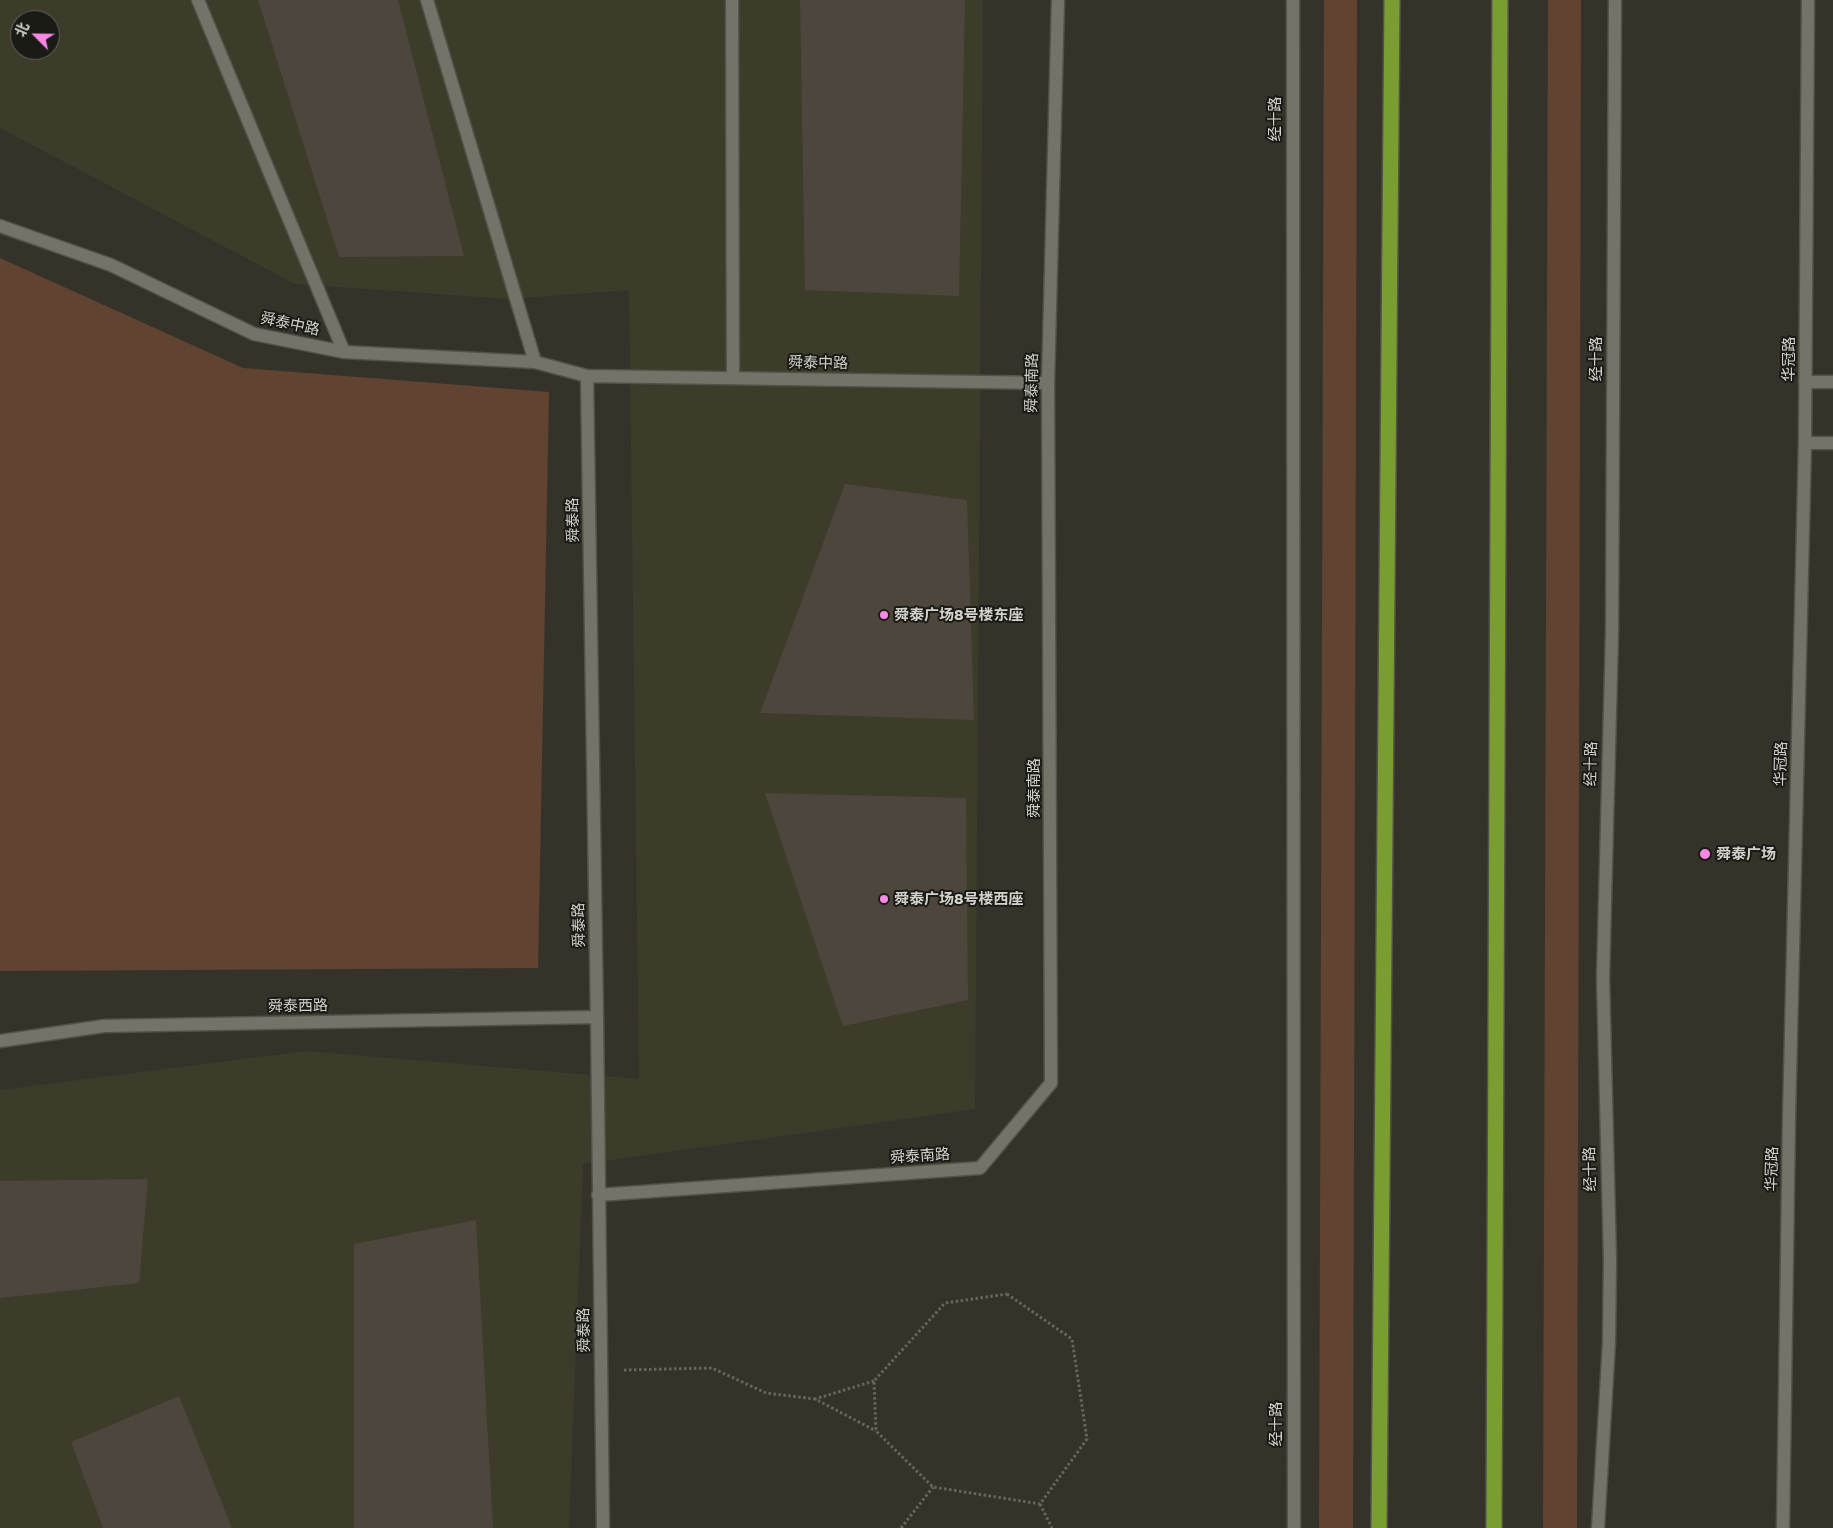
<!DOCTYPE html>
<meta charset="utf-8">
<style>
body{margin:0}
#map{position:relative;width:1833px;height:1528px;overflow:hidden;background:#353329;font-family:"Golos Text","Noto Sans SC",sans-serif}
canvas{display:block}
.north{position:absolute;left:10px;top:10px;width:50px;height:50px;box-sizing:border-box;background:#1b1b16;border:1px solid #64645e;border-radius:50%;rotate:293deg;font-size:14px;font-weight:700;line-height:20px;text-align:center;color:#d2d1cb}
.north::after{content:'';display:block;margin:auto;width:18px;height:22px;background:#fb87e6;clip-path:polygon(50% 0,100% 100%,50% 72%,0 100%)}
</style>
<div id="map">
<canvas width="1833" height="1528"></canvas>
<div class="north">北</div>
</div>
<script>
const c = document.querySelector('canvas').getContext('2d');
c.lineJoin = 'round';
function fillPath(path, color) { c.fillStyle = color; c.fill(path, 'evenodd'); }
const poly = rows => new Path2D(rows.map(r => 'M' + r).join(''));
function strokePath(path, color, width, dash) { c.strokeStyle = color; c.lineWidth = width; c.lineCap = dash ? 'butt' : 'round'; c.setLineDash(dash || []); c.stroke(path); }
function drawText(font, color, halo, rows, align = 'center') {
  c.font = font + ' "Golos Text","Noto Sans SC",sans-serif'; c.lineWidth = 4; c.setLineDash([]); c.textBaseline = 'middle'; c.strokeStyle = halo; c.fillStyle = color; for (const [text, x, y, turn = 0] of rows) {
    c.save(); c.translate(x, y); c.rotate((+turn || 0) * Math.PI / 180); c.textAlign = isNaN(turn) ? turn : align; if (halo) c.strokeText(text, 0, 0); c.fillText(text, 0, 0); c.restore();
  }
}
fillPath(poly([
 [0,0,983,0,975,1109,583,1164,569,1528,0,1528,0,1090,306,1051,639,1079,629,290,509,299,295,284,0,128],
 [20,20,50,20,50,50,20,50]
]), '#3d3b2a');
fillPath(poly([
 [1324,0,1357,0,1353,1528,1319,1528],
 [1548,0,1581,0,1577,1528,1543,1528],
 [0,258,243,368,549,392,538,968,0,971]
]), '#614332');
fillPath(poly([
 [258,0,398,0,464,256,339,257],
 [800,0,965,0,959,296,805,290],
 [845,484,967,500,974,720,760,713],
 [765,793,966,798,968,1000,843,1026],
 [148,1179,139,1283,0,1298,0,1181],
 [476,1220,493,1528,354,1528,354,1244],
 [179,1396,232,1528,103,1528,71,1442]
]), '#4d463c');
const lane = poly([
 [427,0,535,362],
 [732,0,733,378]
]);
const street = poly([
 [198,0,344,352],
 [0,226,111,265,254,334,344,352,535,362,587,376,597,1017,603,1528],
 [587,376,1048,383],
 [0,1041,104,1026,597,1017],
 [598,1195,980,1168,1051,1083,1048,383,1058,0]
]);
const secondary = poly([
 [1293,0,1294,1528],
 [1805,382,1833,382],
 [1805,443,1833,443],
 [1598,1528,1609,1342,1610,1260,1603,978,1612,633,1615,0],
 [1783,1528,1789,1118,1805,443,1808,0]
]);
const highway = poly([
 [1379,1528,1392,0],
 [1494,1528,1500,0]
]);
strokePath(lane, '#535249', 15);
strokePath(street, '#535249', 15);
strokePath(secondary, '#535249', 15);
strokePath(highway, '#535249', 18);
strokePath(poly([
 [1007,1294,1072,1339,1087,1439,1040,1504,933,1487,876,1431,874,1381,945,1303,1007,1294],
 [624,1370,712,1368,766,1393,815,1399],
 [874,1381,815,1399,876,1431],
 [1040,1504,1052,1528],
 [901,1528,933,1487]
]), '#67655c', 3, [2.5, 2.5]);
strokePath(lane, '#757367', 12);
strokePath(street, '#757367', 12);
strokePath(secondary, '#757367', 12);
strokePath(highway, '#7a9d32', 15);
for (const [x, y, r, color] of [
 [884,615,5,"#fb87e6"],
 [1705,854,6,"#fb87e6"],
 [884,899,5,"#fb87e6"]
]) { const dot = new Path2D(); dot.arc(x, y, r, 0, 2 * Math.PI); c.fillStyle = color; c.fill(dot); strokePath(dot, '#1b1b16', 2); }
drawText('15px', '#d2d1cb', '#1b1b16', [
 ["经十路",1275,119,-90],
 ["舜泰中路",290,324,12],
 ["经十路",1596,359,-90],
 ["华冠路",1789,359,-90],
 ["舜泰中路",818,363,1],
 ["舜泰南路",1032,383,-89],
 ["舜泰路",573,520,-91],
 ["经十路",1591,764,-89],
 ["华冠路",1781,764,-89],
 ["舜泰南路",1034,788,-90],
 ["舜泰路",579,925,-91],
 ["舜泰西路",298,1006,-1],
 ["舜泰南路",920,1156,-4],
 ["经十路",1590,1169,-91],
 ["华冠路",1772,1169,-89],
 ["舜泰路",584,1330,-91],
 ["经十路",1276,1424,-90]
]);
drawText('bold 15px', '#d2d1cb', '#1b1b16', [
 ["舜泰广场8号楼东座",894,615],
 ["舜泰广场",1716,854],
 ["舜泰广场8号楼西座",894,899]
], 'left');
</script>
